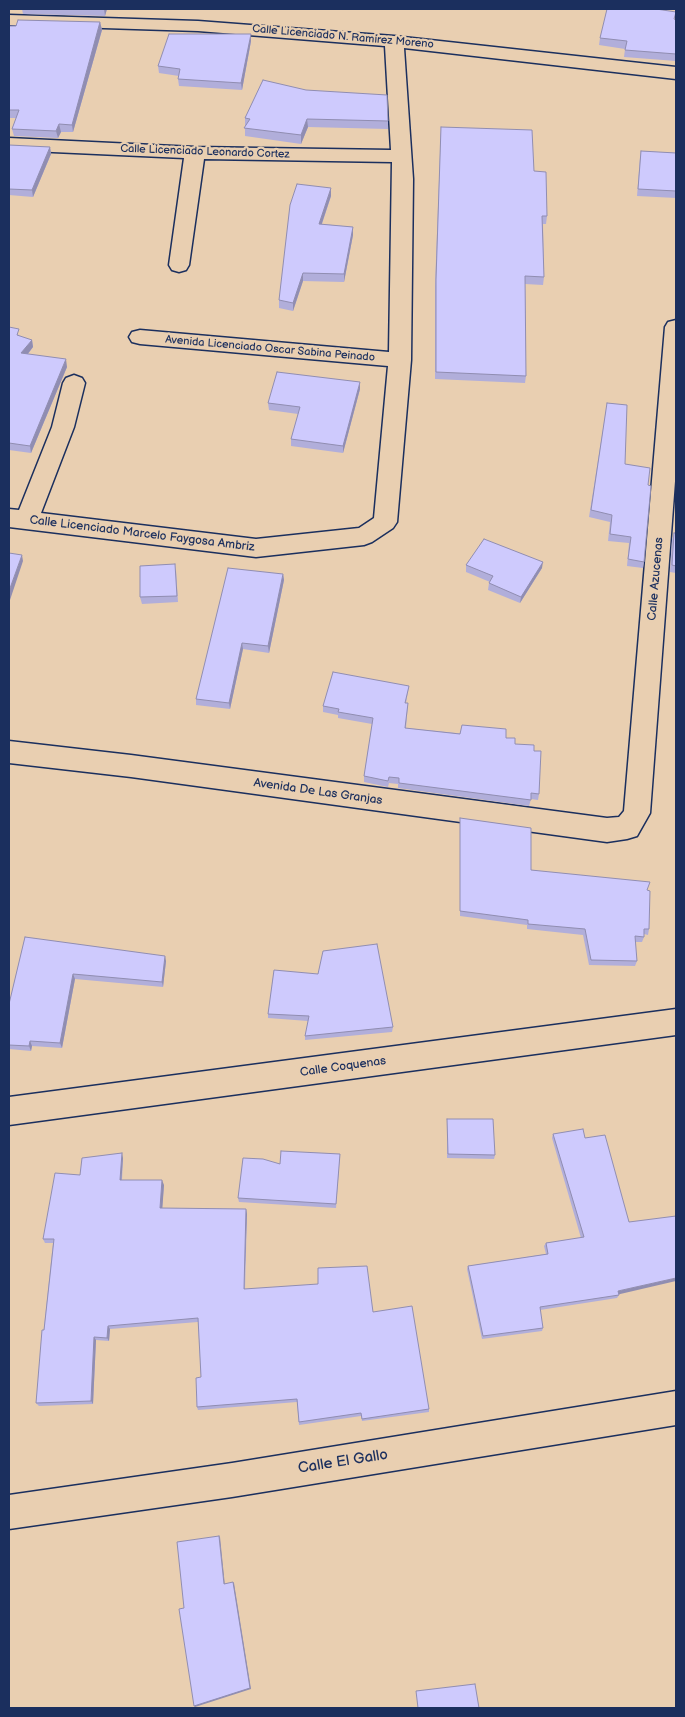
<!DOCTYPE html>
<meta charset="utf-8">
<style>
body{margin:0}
#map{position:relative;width:685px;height:1717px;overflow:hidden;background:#e9cfb1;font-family:"Balsamiq Sans",sans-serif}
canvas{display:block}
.frame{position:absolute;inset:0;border:10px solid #1b2f5e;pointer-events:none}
</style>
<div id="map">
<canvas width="685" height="1717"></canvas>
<div class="frame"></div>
</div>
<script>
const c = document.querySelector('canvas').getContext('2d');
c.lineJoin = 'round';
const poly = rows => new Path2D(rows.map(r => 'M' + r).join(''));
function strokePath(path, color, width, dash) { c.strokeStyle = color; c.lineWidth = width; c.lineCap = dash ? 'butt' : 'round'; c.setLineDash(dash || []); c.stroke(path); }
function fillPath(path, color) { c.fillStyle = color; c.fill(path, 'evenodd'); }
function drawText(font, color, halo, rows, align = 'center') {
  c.font = font + ' "Balsamiq Sans",sans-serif'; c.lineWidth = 4.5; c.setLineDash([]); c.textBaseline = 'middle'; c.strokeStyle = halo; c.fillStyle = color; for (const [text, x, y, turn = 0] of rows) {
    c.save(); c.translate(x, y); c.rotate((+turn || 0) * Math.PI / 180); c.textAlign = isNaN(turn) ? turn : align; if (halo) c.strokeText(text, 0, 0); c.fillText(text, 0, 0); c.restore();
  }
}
const minor = poly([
 [9,15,198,21,394,36,676,67,676,79,404,48,413,179,411,360,397,522,393,528,372,542,364,545,256,557,9,527,9,509,19,510,52,427,63,383,66,378,74,375,82,378,85,383,74,427,41,513,256,539,359,528,374,518,388,366,140,344,132,342,129,337,132,332,140,330,389,352,392,162,204,159,189,265,186,270,179,272,172,270,169,265,184,158,9,150,9,138,195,147,391,150,385,46,198,31,9,25,9,15],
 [676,320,676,468,650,813,637,836,627,839,607,842,131,777,9,763,9,741,131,755,607,818,619,817,624,811,665,327,668,322,676,320],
 [676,1009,676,1035,9,1125,9,1097,676,1009],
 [676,1391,676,1425,232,1497,9,1529,9,1495,232,1463,676,1391]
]);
strokePath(minor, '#1b2f5e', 3);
fillPath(minor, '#e9cfb1');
fillPath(poly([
 [22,9,107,9,105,16,23,14],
 [675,20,676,20,676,61,624,57,625,49,599,45,600,38],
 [100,22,102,30,73,132,61,132,58,138,14,136,12,129,16,118,9,118,9,26],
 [251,41,242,90,179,86,178,79,179,76,159,73,158,66],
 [263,80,388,121,388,129,308,127,301,144,245,136,245,118],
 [441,127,534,171,547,216,546,224,543,224,544,277,543,285,525,284,526,376,525,383,435,379,435,286],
 [9,145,50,147,51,154,33,197,9,195],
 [641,151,676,153,676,198,637,196,640,158],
 [331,188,331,196,322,224,353,227,353,235,344,282,303,281,293,311,279,308,279,300],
 [9,327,20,336,32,340,33,347,28,354,67,367,31,453,9,450],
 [360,389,343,453,291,446,291,439,298,414,269,410,268,403],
 [606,410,625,464,648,485,644,562,643,568,627,566,629,543,608,541,610,522,589,517],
 [674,533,676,533,676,573,670,572,672,540],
 [466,565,542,568,520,603,488,590,489,583,490,582,466,572],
 [176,570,178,602,142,604,140,597],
 [283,574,284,580,269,653,243,649,230,709,196,705,196,699],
 [409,686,406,703,408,703,406,728,506,738,515,744,534,751,539,794,538,800,531,799,529,806,398,788,398,784,389,783,388,787,364,782,364,776,372,724,338,718,338,715,323,712,323,706],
 [460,818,531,870,647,890,649,929,648,935,644,934,644,937,642,942,635,942,637,961,635,966,589,965,583,935,527,929,527,925,460,916],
 [25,937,166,961,163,987,75,979,62,1048,32,1046,31,1051,9,1049,9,1004],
 [274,970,393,1027,392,1032,305,1040,305,1036,308,1021,268,1018,268,1014],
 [447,1119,495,1155,494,1159,447,1158],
 [553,1134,619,1295,617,1298,540,1310,543,1328,542,1331,482,1339,467,1269,468,1266,546,1254,544,1246,546,1243,581,1238,552,1138],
 [340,1154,336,1208,239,1202,238,1198],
 [123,1158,122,1180,164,1185,162,1208,246,1209,247,1214,245,1289,373,1312,429,1409,429,1412,362,1421,361,1416,299,1425,297,1402,198,1410,197,1407,201,1377,198,1322,110,1329,109,1341,96,1340,93,1404,39,1406,36,1403,53,1243,45,1243,43,1239,80,1175]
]), '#b1aeda');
fillPath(poly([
 [104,9,107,9,105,16],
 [100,22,102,30,73,132,72,125],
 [251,34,251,41,242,90,241,83],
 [307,119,308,127,301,144,301,135],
 [59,124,61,132,58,138,56,131],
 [50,147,51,154,33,197,32,190],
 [331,188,331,196,319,232,319,224],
 [353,227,353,235,344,282,344,274],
 [303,273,303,281,293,311,293,303],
 [32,340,33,347,23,360,21,353],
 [66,359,67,367,31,453,30,446],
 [360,382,360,389,343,453,343,446],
 [22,555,23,561,9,603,9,591],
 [543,562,542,568,520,603,521,597],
 [283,574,284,580,269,653,268,646],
 [242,643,243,649,230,709,229,703],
 [165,956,166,961,163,987,162,982],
 [73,974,75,979,62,1048,60,1043],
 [30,1041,32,1046,31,1051,29,1046],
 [122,1153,123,1158,121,1185,120,1180],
 [162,1180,164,1185,162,1213,160,1208],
 [246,1209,247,1214,244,1292,244,1289],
 [676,1278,676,1281,616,1295,618,1291],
 [108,1326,110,1329,109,1341,107,1338],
 [94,1337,96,1340,93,1404,91,1401],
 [219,1536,220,1537,225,1586,224,1584],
 [233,1582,234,1583,251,1689,195,1707,194,1706]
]), '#908db1');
const building = poly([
 [607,9,656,9,676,12,674,19,676,20,676,54,625,50,627,41,600,38,607,9],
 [18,20,100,22,72,125,59,124,56,131,12,129,19,110,9,110,9,26,16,26,18,20],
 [169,34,251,34,241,83,178,79,180,69,158,66,169,34],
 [263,80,306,90,387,95,388,121,307,119,301,135,244,128,250,119,245,118,263,80],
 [441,127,532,130,534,171,546,172,547,216,542,216,544,277,525,276,526,376,436,372,436,279,441,127],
 [9,145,50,147,32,190,9,189,9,145],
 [641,151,676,153,676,191,638,189,641,151],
 [297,184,331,188,319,224,353,227,344,274,303,273,293,303,279,300,290,205,297,184],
 [9,327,19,329,17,335,32,340,21,353,66,359,30,446,9,443,9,327],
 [277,372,360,382,343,446,291,439,300,407,268,403,277,372],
 [607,403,627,405,625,464,650,468,648,485,651,486,644,562,628,559,631,537,610,534,612,515,591,510,607,403],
 [674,533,676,533,676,566,672,565,674,533],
 [484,539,543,562,521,597,489,583,493,576,466,565,484,539],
 [9,553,22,555,9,591,9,553],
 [175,564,177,596,140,597,140,566,175,564],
 [228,568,283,574,268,646,242,643,229,703,196,699,228,568],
 [333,672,409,686,405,703,408,703,405,728,460,734,462,725,506,729,506,738,515,738,515,744,534,745,534,751,541,751,539,794,531,793,531,800,399,783,399,778,389,777,388,781,364,776,373,718,338,712,339,709,323,706,333,672],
 [460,818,531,828,531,870,650,882,647,890,650,891,649,929,644,929,644,937,635,936,637,961,591,960,585,929,528,924,528,920,460,911,460,818],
 [25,937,165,956,162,982,73,974,60,1043,30,1041,29,1046,9,1045,9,1004,25,937],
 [377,944,393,1027,305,1036,309,1016,268,1014,274,970,318,974,323,951,377,944],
 [447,1119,493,1119,495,1155,448,1154,447,1119],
 [583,1129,585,1138,605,1135,629,1222,676,1216,676,1278,618,1291,619,1295,540,1307,543,1328,483,1336,468,1266,548,1254,546,1243,584,1237,553,1134,583,1129],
 [281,1151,340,1154,336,1204,238,1198,243,1158,263,1159,280,1164,281,1151],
 [122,1153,120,1180,162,1180,160,1208,246,1209,244,1289,318,1284,318,1268,367,1266,373,1312,412,1306,429,1409,362,1419,361,1413,299,1422,297,1399,197,1407,196,1378,201,1377,198,1318,108,1326,107,1338,94,1337,91,1401,36,1403,42,1330,44,1330,54,1239,43,1239,55,1173,80,1175,82,1158,122,1153],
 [219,1536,224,1584,233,1582,250,1688,194,1706,179,1609,184,1608,177,1542,219,1536],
 [475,1684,479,1708,418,1708,416,1691,475,1684]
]);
fillPath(building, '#cecafd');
strokePath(building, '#908db1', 1);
drawText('11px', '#1b2f5e', '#e9cfb1', [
 ["Calle Licenciado N. Ramírez Moreno",343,37,5],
 ["Calle Licenciado Leonardo Cortez",205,152,2],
 ["Avenida Licenciado Oscar Sabina Peinado",270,349,5]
]);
drawText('12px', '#1b2f5e', '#e9cfb1', [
 ["Calle Licenciado Marcelo Faygosa Ambriz",142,534,7],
 ["Calle Azucenas",656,579,-85],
 ["Avenida De Las Granjas",318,792,8],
 ["Calle Coquenas",343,1067,-8]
]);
drawText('15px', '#1b2f5e', '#e9cfb1', [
 ["Calle El Gallo",343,1462,-9]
]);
</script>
